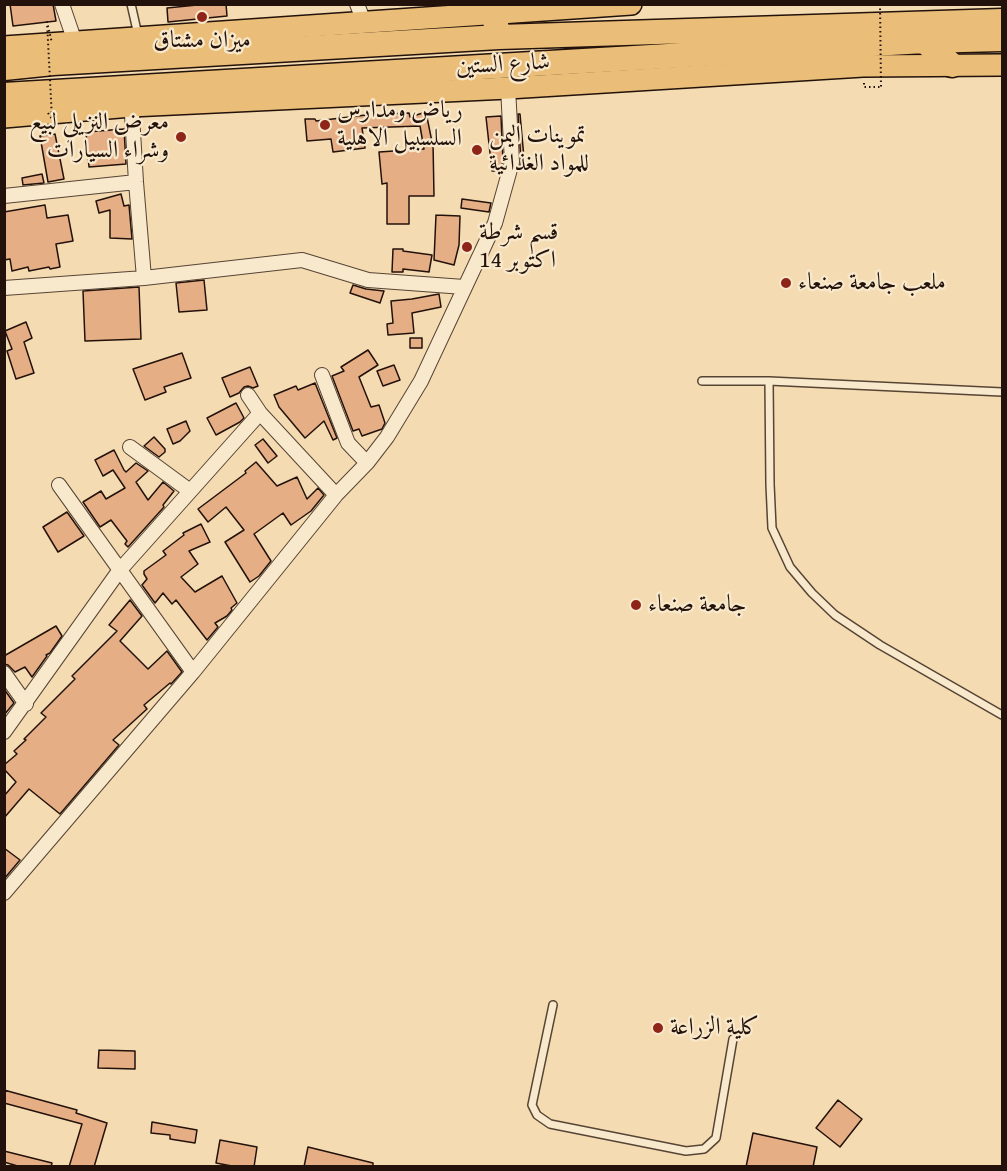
<!DOCTYPE html>
<meta charset="utf-8">
<style>
body{margin:0}
#map{position:relative;width:1007px;height:1171px;overflow:hidden;background:#f4dbb1;font-family:"Gentium Book Plus",serif}
canvas{display:block}
.frame{position:absolute;inset:0;border:6px solid #22120b;pointer-events:none}
</style>
<div id="map">
<canvas width="1007" height="1171"></canvas>
<div class="frame"></div>
</div>
<script>
const c = document.querySelector('canvas').getContext('2d');
c.lineJoin = 'round';
function fillPath(path, color) { c.fillStyle = color; c.fill(path, 'evenodd'); }
const poly = rows => new Path2D(rows.map(r => 'M' + r).join(''));
function strokePath(path, color, width, dash) { c.strokeStyle = color; c.lineWidth = width; c.lineCap = dash ? 'butt' : 'round'; c.setLineDash(dash || []); c.stroke(path); }
function drawText(font, color, halo, rows, align = 'center') {
  c.font = font + ' "Gentium Book Plus",Amiri,serif'; c.lineWidth = 4.5; c.setLineDash([]); c.textBaseline = 'middle'; c.strokeStyle = halo; c.fillStyle = color; for (const [text, x, y, turn = 0] of rows) {
    c.save(); c.translate(x, y); c.rotate((+turn || 0) * Math.PI / 180); c.textAlign = isNaN(turn) ? turn : align; if (halo) c.strokeText(text, 0, 0); c.fillText(text, 0, 0); c.restore();
  }
}
const building = poly([
 [10,4,53,4,56,21,13,26,10,4],
 [207,4,226,4,227,16,168,22,167,8,207,4],
 [426,112,432,142,433,142,434,196,409,196,409,224,387,224,387,183,382,184,379,152,424,149,420,126,362,128,365,148,333,152,331,139,307,141,305,119,315,119,316,121,366,115,409,113,410,117,426,112],
 [518,114,520,114,525,169,519,169,521,162,518,114],
 [501,116,503,161,500,171,492,171,486,117,501,116],
 [124,129,126,164,89,167,86,132,124,129],
 [55,134,64,179,48,182,40,136,55,134],
 [42,174,44,183,23,185,22,178,42,174],
 [121,194,124,206,129,205,132,239,110,238,110,210,99,213,96,201,121,194],
 [462,199,491,203,489,212,461,208,462,199],
 [45,205,47,218,68,215,73,241,56,244,60,267,50,269,49,267,29,271,28,267,12,271,10,259,4,260,4,212,45,205],
 [436,215,460,216,459,245,454,265,434,260,436,215],
 [393,249,403,249,403,251,432,255,429,272,403,269,403,272,392,272,393,249],
 [204,280,207,310,179,312,176,283,204,280],
 [353,285,366,289,384,291,380,303,350,293,353,285],
 [139,287,141,339,85,341,83,291,139,287],
 [439,294,441,307,412,313,414,333,388,335,387,324,393,323,391,301,412,299,439,294],
 [26,322,32,338,24,342,34,373,16,379,7,351,12,349,5,331,26,322],
 [410,338,422,338,422,348,410,348,410,338],
 [368,350,378,365,359,377,371,407,379,405,385,423,382,429,362,436,359,429,353,431,332,376,344,371,341,367,368,350],
 [182,353,191,378,164,387,166,392,145,400,133,369,182,353],
 [394,365,400,380,383,386,377,371,394,365],
 [250,367,258,386,253,388,248,386,244,387,239,393,230,397,222,378,250,367],
 [315,383,337,438,333,440,324,421,305,438,279,407,274,395,296,386,298,390,315,383],
 [236,403,244,418,240,422,216,435,207,418,236,403],
 [186,421,190,431,180,441,173,444,167,429,186,421],
 [154,437,165,449,165,452,159,457,144,446,154,437],
 [263,439,277,456,268,463,255,445,263,439],
 [114,450,124,470,126,472,136,463,148,471,136,482,148,500,163,482,174,491,163,505,164,507,128,547,125,544,127,541,111,520,100,527,83,502,101,491,106,499,125,488,113,470,103,476,95,460,114,450],
 [256,462,277,486,297,477,307,499,318,488,324,495,311,511,291,525,283,513,254,534,271,561,259,576,250,582,225,542,244,530,226,507,208,522,198,509,246,473,245,471,256,462],
 [67,512,84,536,58,552,43,527,67,512],
 [201,524,210,542,189,551,198,564,181,577,195,592,222,576,237,603,231,608,232,610,227,616,215,623,218,627,207,640,176,600,172,604,163,593,155,603,142,585,147,579,144,574,144,571,166,555,163,551,184,535,183,533,201,524],
 [130,600,142,616,120,641,148,669,167,651,182,672,171,684,170,683,144,705,147,709,113,740,119,745,60,814,29,789,4,818,4,796,16,782,4,769,4,765,17,754,14,751,26,740,24,739,46,717,41,713,75,679,72,676,117,631,109,625,130,600],
 [56,626,62,636,50,653,46,655,47,656,32,677,25,667,15,672,8,665,4,664,4,656,56,626],
 [4,689,14,703,4,715,4,689],
 [4,848,20,860,4,879,4,848],
 [99,1050,135,1051,135,1069,98,1068,99,1050],
 [4,1090,77,1110,76,1113,107,1123,94,1167,69,1167,82,1124,4,1103,4,1090],
 [838,1100,862,1119,840,1147,816,1128,838,1100],
 [152,1122,197,1130,195,1143,170,1139,170,1135,151,1133,152,1122],
 [753,1133,817,1147,813,1167,746,1167,753,1133],
 [220,1140,257,1147,254,1167,237,1167,216,1163,220,1140],
 [308,1147,373,1163,373,1167,304,1167,308,1147],
 [4,1151,52,1163,51,1167,21,1167,4,1162,4,1151]
]);
fillPath(building, '#e6ae85');
strokePath(building, '#22120b', 1.5);
const lane = poly([
 [131,4,138,35],
 [702,381,769,381,1002,392],
 [769,381,770,484,772,528,790,567,812,593,835,615,880,645,1002,715],
 [553,1005,532,1105,537,1115,550,1124,686,1151,704,1149,716,1138,733,1039]
]);
const street = poly([
 [62,4,75,42],
 [357,4,364,22],
 [131,98,136,182,144,278],
 [4,196,136,182],
 [4,288,144,278,302,260,368,280,464,287],
 [322,375,348,443,367,463],
 [248,395,260,413,336,495],
 [130,447,190,491],
 [59,485,193,672],
 [4,673,26,704],
 [4,732,119,571,260,413],
 [4,893,193,672,336,495,367,463,387,437,421,381,495,223,512,162,508,88]
]);
const primary = poly([
 [4,47,631,4],
 [4,117,131,106,508,88,863,66,1002,65]
]);
const highway = poly([
 [493,13,499,37],
 [924,41,952,65],
 [4,68,53,63,499,37,1002,21],
 [4,95,924,41,1002,39]
]);
strokePath(lane, '#564434', 10);
strokePath(street, '#564434', 16);
strokePath(primary, '#22120b', 24);
strokePath(highway, '#22120b', 27);
strokePath(poly([
 [864,83,864,87,881,87]
]), '#22120b', 2, [1.5, 3]);
strokePath(lane, '#f8e8cc', 7);
strokePath(street, '#f8e8cc', 14);
strokePath(primary, '#eabe78', 21);
strokePath(highway, '#eabe78', 24);
strokePath(poly([
 [880,4,881,87],
 [48,113,52,119,47,22,52,43]
]), '#22120b', 2, [1.5, 3]);
for (const [x, y, r, color] of [
 [202,17,6,"#8f2418"],
 [325,125,6,"#8f2418"],
 [181,137,6,"#8f2418"],
 [477,150,6,"#8f2418"],
 [467,247,6,"#8f2418"],
 [786,283,6,"#8f2418"],
 [636,605,6,"#8f2418"],
 [658,1028,6,"#8f2418"]
]) { const dot = new Path2D(); dot.arc(x, y, r, 0, 2 * Math.PI); c.fillStyle = color; c.fill(dot); strokePath(dot, '#f8e8cc', 2); }
drawText('24px', '#22120b', '#f8e8cc', [
 ["ميزان مشتاق",202,41,"center"],
 ["رياض ومدارس",337,111],
 ["السلسبيل الاهلية",337,139],
 ["معرض النزيلي لبيع",169,123,"right"],
 ["وشراء السيارات",169,151,"right"],
 ["تموينات اليمن",489,136],
 ["للمواد الغذائية",489,164],
 ["قسم شرطة",479,233],
 ["14 اكتوبر",479,261],
 ["ملعب جامعة صنعاء",798,283],
 ["جامعة صنعاء",648,605],
 ["كلية الزراعة",670,1028]
], 'left');
drawText('24px', '#22120b', '#f8e8cc', [
 ["شارع الستين",503,65,-3]
]);
</script>
